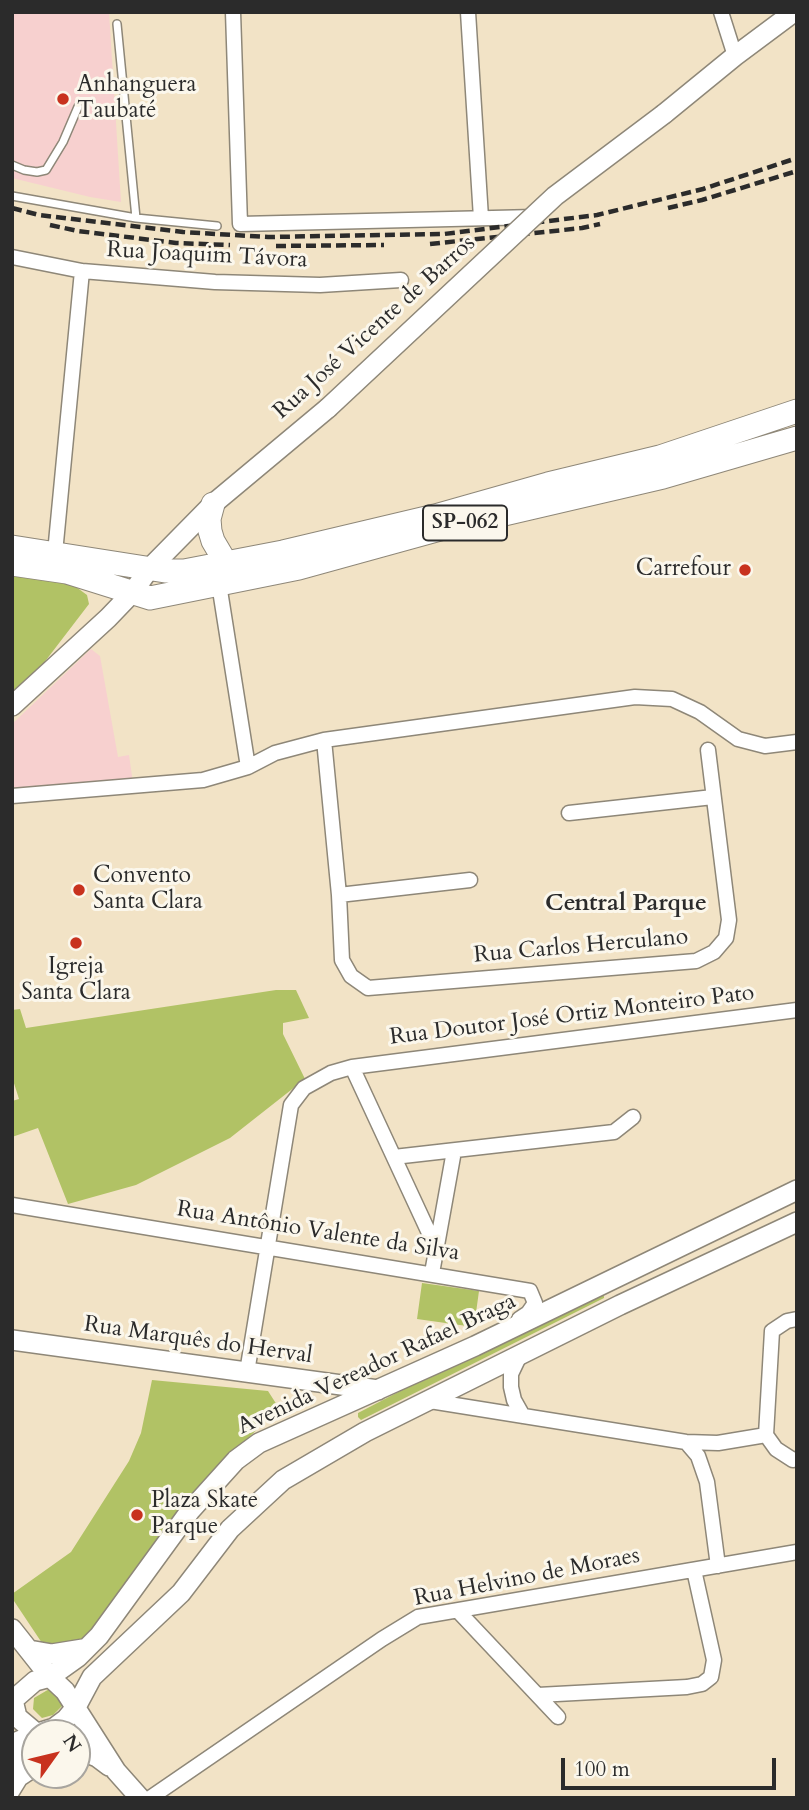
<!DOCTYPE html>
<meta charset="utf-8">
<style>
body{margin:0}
#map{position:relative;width:809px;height:1810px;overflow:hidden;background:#f2e3c6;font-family:Cardo,serif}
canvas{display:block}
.frame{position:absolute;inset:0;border:14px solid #2b2b2b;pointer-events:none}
.north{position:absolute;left:21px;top:1719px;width:70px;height:70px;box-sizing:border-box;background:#fbf7ec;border:2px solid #a8a59f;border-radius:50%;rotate:56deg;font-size:19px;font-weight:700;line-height:28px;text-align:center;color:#2b2b2b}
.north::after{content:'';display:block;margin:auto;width:24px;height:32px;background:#c8321e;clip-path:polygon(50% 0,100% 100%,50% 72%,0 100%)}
.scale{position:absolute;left:561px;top:1758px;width:215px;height:32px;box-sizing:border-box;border:4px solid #2b2b2b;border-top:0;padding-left:9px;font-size:21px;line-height:24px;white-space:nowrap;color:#2b2b2b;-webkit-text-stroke:5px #fbf7ec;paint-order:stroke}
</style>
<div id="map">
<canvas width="809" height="1810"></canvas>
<div class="frame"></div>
<div class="north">N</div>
<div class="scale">100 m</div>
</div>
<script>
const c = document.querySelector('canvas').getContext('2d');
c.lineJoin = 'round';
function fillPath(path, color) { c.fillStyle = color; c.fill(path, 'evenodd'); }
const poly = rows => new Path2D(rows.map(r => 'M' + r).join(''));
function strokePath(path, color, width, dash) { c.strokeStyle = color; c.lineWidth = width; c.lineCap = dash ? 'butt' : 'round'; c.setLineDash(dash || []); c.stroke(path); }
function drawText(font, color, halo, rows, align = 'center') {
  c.font = font + ' Cardo,serif'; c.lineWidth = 6; c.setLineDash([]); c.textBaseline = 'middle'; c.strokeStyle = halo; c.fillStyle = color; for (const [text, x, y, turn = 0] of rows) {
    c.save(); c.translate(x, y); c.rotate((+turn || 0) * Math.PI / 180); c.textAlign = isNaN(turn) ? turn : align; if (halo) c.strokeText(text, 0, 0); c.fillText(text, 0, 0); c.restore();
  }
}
fillPath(poly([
 [12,12,109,12,121,202,90,197,12,178],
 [91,649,100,656,118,757,129,755,133,783,12,792,12,724]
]), '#f7d0cf');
fillPath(poly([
 [12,575,72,584,87,595,89,604,17,698,12,695],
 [276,990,296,990,309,1018,283,1023,283,1034,305,1079,230,1138,136,1185,68,1204,38,1128,12,1137,12,1101,19,1099,12,1077,12,1010,20,1009,26,1028],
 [422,1283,479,1291,474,1327,417,1319],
 [604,1292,604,1298,361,1420,358,1417,358,1413,483,1348],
 [152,1380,268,1391,277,1405,273,1414,207,1478,85,1638,71,1647,44,1646,12,1598,12,1594,71,1552,129,1461,141,1433],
 [51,1688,63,1695,62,1706,53,1715,42,1718,33,1709,34,1698]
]), '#b1c265');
const service = poly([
 [12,165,24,170,37,172,46,170,63,142,78,107],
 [12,196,136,218,117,24],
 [136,218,217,226]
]);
const minor = poly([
 [233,12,240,224,535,217],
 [468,12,481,218],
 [721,12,735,56],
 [12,257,82,271,215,282,320,285,401,280],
 [55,553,82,271],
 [219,584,248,767],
 [324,740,339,895,342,960,351,976,368,988,696,961,714,952,726,938,729,920,708,750],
 [12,796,203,780,248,767,275,753,324,740,635,697,672,699,700,712,738,739,765,746,797,742],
 [569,813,713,797],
 [339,895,470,880],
 [352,1067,436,1248],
 [394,1157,614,1132,633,1117],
 [12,1205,530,1291,535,1303,528,1313,519,1319],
 [432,1273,454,1151],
 [797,1319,787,1321,772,1331,766,1435,776,1449,793,1460,797,1459],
 [520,1355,511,1374,511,1387,514,1400,523,1416],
 [247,1372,291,1105,304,1088,331,1073,352,1067,797,1010],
 [430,1401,686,1442,718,1443,766,1435],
 [686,1442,698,1456,707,1482,718,1566],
 [458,1611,558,1717],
 [538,1695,687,1687,702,1684,711,1677,714,1660,694,1570],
 [20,1779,35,1769],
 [12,1792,20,1779,21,1741],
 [150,1798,382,1639,418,1617,797,1552]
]);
const secondary = poly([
 [664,114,735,56,794,12],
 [12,706,108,618,132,593,150,568,213,504,328,408],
 [12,1340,378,1390],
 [12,1629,50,1677,78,1657,99,1636,190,1511,236,1460,259,1443,475,1346,797,1190],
 [29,1650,52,1654,83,1649],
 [13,1700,17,1717,36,1733],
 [12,1701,35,1681,50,1677,65,1691,116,1771,140,1798],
 [38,1733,54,1728,66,1719,76,1707,92,1677,181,1593,230,1529,283,1480,365,1432,620,1305,797,1222],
 [12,1744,35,1734],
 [77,1749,97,1757,109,1766]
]);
const primary = poly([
 [213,504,209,519,210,531,213,541,226,563,222,574],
 [12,547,165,571,184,571,283,552,435,516,548,484,660,457,797,411],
 [12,564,67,572,150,598,299,568,444,528,663,477,797,438]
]);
strokePath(service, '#8e8778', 10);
strokePath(minor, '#8e8778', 17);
strokePath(secondary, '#8e8778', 22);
strokePath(primary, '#8e8778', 25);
strokePath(service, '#fff', 7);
strokePath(minor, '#fff', 14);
strokePath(secondary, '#fff', 19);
strokePath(primary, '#fff', 23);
strokePath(poly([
 [12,208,39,215,183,232,268,237,444,234,597,215,703,189,797,158],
 [668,208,702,200,797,171],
 [50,225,78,231,176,243,230,245],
 [430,244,582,228,600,224],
 [276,246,384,245]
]), '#2b2b2b', 4.5, [10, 5]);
const secondaryBridge = poly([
 [328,408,555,196,664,114]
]);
strokePath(secondaryBridge, '#8e8778', 22, []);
strokePath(secondaryBridge, '#fff', 19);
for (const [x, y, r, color] of [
 [63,99,7,"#c8321e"],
 [745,570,7,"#c8321e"],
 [79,890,7,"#c8321e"],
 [76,943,7,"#c8321e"],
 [137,1515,7,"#c8321e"]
]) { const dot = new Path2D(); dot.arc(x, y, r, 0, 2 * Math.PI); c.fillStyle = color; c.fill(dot); strokePath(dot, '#fbf7ec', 2.5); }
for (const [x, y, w] of [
 [465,523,84]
]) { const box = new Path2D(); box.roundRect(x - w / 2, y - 17.5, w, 35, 5); c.fillStyle = '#fbf7ec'; c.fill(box); strokePath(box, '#2b2b2b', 2); }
drawText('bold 21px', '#2b2b2b', null, [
 ["SP-062",465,523]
]);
drawText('23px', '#2b2b2b', '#fbf7ec', [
 ["Anhanguera",77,86],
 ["Taubaté",77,112],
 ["Carrefour",731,570,"right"],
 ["Convento",93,877],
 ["Santa Clara",93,903],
 ["Igreja",76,968,"center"],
 ["Santa Clara",76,994,"center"],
 ["Plaza Skate",151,1502],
 ["Parque",151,1528]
], 'left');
drawText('23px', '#2b2b2b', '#fbf7ec', [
 ["Rua Joaquim Távora",207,256,3],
 ["Rua José Vicente de Barros",375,328,-42],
 ["Rua Carlos Herculano",581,947,-5],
 ["Rua Doutor José Ortiz Monteiro Pato",572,1016,-7],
 ["Rua Antônio Valente da Silva",318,1232,9],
 ["Rua Marquês do Herval",198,1341,8],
 ["Avenida Vereador Rafael Braga",377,1365,-25],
 ["Rua Helvino de Moraes",527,1578,-11]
]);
drawText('bold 24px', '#2b2b2b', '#fbf7ec', [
 ["Central Parque",626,904]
]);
</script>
